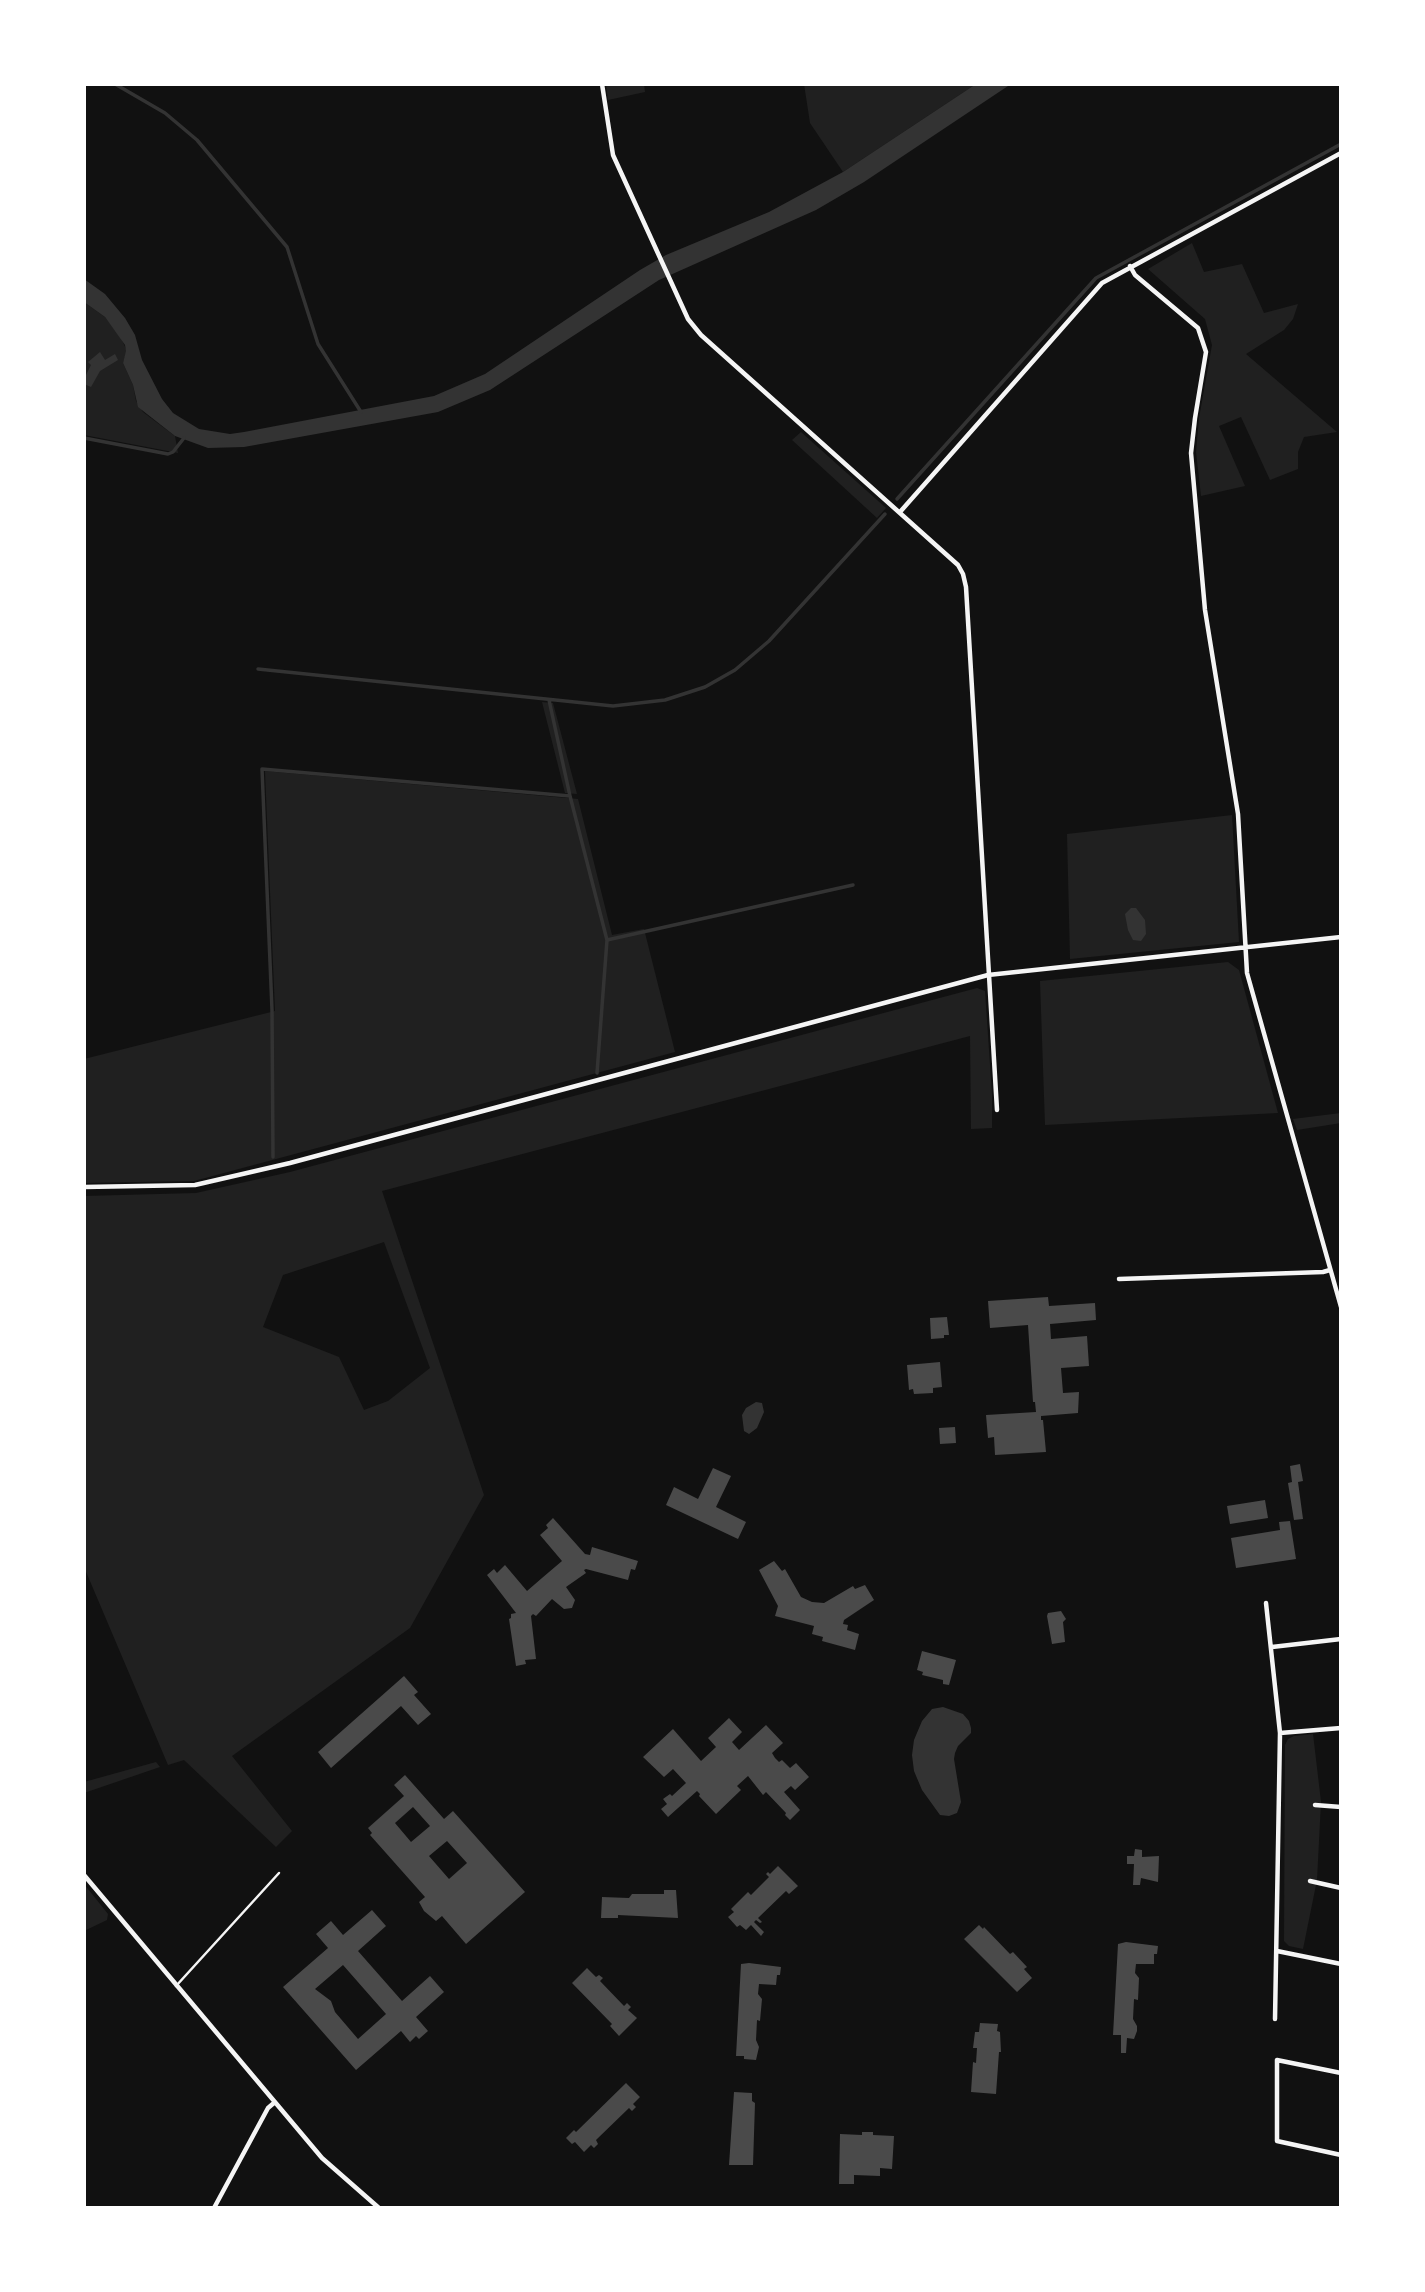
<!DOCTYPE html>
<style>
body{margin:0}
#map{position:relative;width:1425px;height:2292px;overflow:hidden;background:#111;font-family:"Playfair Display",serif}
canvas{display:block}
.frame{position:absolute;inset:0;border:86px solid #fff;pointer-events:none}
</style>
<div id="map">
<canvas width="1425" height="2292"></canvas>
<div class="frame"></div>
</div>
<script>
const c = document.querySelector('canvas').getContext('2d');
c.lineJoin = 'round';
function fillPath(path, color) { c.fillStyle = color; c.fill(path, 'evenodd'); }
const poly = rows => new Path2D(rows.map(r => 'M' + r).join(''));
function strokePath(path, color, width, dash) { c.strokeStyle = color; c.lineWidth = width; c.lineCap = dash ? 'butt' : 'round'; c.setLineDash(dash || []); c.stroke(path); }
fillPath(poly([
 [606,84,644,84,645,92,608,100],
 [804,84,976,84,843,172,810,123],
 [1192,243,1204,272,1242,264,1264,313,1298,304,1293,319,1284,330,1246,354,1337,432,1304,437,1298,452,1298,469,1270,480,1241,417,1219,426,1245,486,1201,496,1196,452,1199,418,1212,345,1205,319,1148,269],
 [84,302,105,317,121,338,127,351,123,363,133,385,136,401,143,412,175,436,178,453,84,435],
 [801,432,886,508,877,518,792,440],
 [542,702,553,703,577,794,565,793],
 [265,771,578,799,612,935,644,929,675,1052,194,1181,84,1183,84,1059,275,1011],
 [1232,815,1239,942,1070,959,1067,834],
 [1228,962,1239,970,1278,1113,1045,1125,1040,981],
 [977,988,985,991,992,1094,992,1128,971,1129,970,1036,382,1191,484,1495,410,1628,232,1756,292,1831,276,1847,184,1760,168,1765,84,1567,84,1196,196,1193,290,1172],
 [384,1242,430,1368,388,1401,364,1410,339,1357,263,1327,283,1275],
 [1341,1113,1341,1123,1297,1130,1293,1119],
 [1313,1734,1321,1802,1317,1880,1303,1949,1289,1946,1284,1941,1285,1745,1288,1739,1294,1736],
 [156,1762,160,1767,84,1793,84,1782],
 [84,1884,108,1914,107,1920,84,1931]
]), '#202020');
fillPath(poly([
 [976,84,1011,84,864,182,816,210,659,280,490,390,438,412,244,447,208,448,175,436,138,407,133,385,123,363,126,351,125,345,105,317,84,302,84,279,105,294,125,318,135,335,142,360,162,399,173,413,199,429,230,434,244,432,434,396,485,374,640,270,666,255,769,212,843,172],
 [100,352,105,360,115,354,118,360,100,371,91,387,84,384,84,379,91,365,88,362],
 [1131,908,1136,908,1145,920,1146,934,1141,941,1133,940,1128,930,1125,914],
 [756,1402,762,1403,764,1412,757,1428,749,1434,744,1431,742,1415,746,1408],
 [943,1707,963,1714,969,1721,971,1728,971,1733,958,1746,955,1753,954,1759,961,1802,957,1813,949,1816,940,1815,922,1790,914,1771,912,1755,914,1740,922,1721,932,1709]
]), '#333');
strokePath(poly([
 [115,84,165,113,197,140,287,247,318,344,361,412],
 [84,438,168,454,173,452,184,438],
 [897,499,1096,278,1341,144],
 [258,669,613,706,665,700,705,687,735,670,769,641,885,514],
 [549,700,570,796],
 [607,940,853,885],
 [273,1157,272,1010,262,769,570,796,607,940,597,1073]
]), '#333', 3.5);
fillPath(poly([
 [1048,1297,1049,1306,1095,1303,1096,1320,1050,1324,1051,1339,1087,1336,1089,1366,1061,1368,1063,1393,1079,1392,1078,1413,1041,1416,1041,1420,1043,1420,1046,1452,995,1455,994,1437,988,1438,986,1415,1036,1412,1035,1402,1033,1402,1028,1325,990,1328,988,1301],
 [947,1317,949,1335,944,1335,944,1338,931,1339,930,1318],
 [940,1362,942,1387,933,1388,933,1393,914,1394,913,1389,909,1390,907,1365],
 [955,1427,956,1443,940,1444,939,1428],
 [1300,1464,1303,1481,1298,1482,1303,1519,1294,1520,1288,1483,1292,1482,1290,1466],
 [713,1468,731,1476,716,1507,746,1522,738,1539,666,1505,674,1487,698,1499],
 [1265,1500,1268,1518,1230,1524,1227,1506],
 [553,1518,585,1554,590,1555,592,1547,638,1561,635,1570,631,1569,628,1580,586,1569,584,1570,586,1573,566,1587,575,1600,572,1608,564,1609,552,1599,536,1616,533,1614,531,1616,536,1659,525,1660,526,1664,516,1666,509,1619,511,1618,511,1614,516,1613,487,1575,494,1569,497,1573,505,1565,527,1591,542,1578,562,1561,540,1535,548,1528,546,1525],
 [1290,1521,1296,1559,1236,1568,1231,1538,1280,1530,1279,1522],
 [774,1561,782,1571,785,1569,801,1597,812,1602,824,1603,853,1586,855,1589,865,1585,874,1600,844,1620,843,1624,848,1625,847,1630,859,1634,855,1650,822,1641,823,1637,812,1634,814,1626,775,1616,778,1606,759,1570],
 [1061,1611,1066,1619,1063,1622,1065,1642,1052,1644,1047,1616,1048,1613],
 [922,1651,956,1660,949,1685,943,1684,943,1680,922,1675,923,1672,917,1670],
 [404,1676,418,1692,414,1695,431,1714,418,1725,401,1706,331,1768,318,1752],
 [729,1718,742,1732,732,1742,739,1750,766,1725,783,1743,772,1753,775,1758,779,1762,782,1760,790,1768,796,1763,809,1777,795,1790,791,1786,784,1792,800,1810,790,1820,785,1815,786,1813,766,1792,763,1795,748,1776,737,1786,741,1790,716,1814,699,1796,700,1794,697,1791,668,1817,661,1809,667,1804,663,1799,670,1794,672,1796,686,1783,673,1769,664,1777,643,1757,673,1729,701,1761,716,1747,708,1738],
 [405,1775,444,1819,453,1811,525,1892,466,1944,442,1916,436,1921,424,1911,419,1902,425,1897,370,1835,372,1833,368,1828,404,1796,394,1785],
 [413,1807,430,1826,411,1842,395,1823],
 [447,1841,467,1863,449,1879,429,1856],
 [1135,1849,1142,1850,1142,1857,1159,1856,1158,1882,1141,1878,1140,1885,1133,1885,1134,1864,1127,1864,1127,1856,1134,1856],
 [778,1866,798,1886,789,1894,786,1891,758,1918,762,1922,760,1923,756,1920,754,1922,764,1932,761,1936,751,1925,746,1930,740,1925,737,1927,728,1917,734,1912,731,1909,748,1892,751,1895,769,1877,766,1874,768,1872,770,1874],
 [664,1890,676,1890,678,1918,618,1915,618,1918,601,1918,602,1897,629,1898,632,1894,664,1894],
 [372,1910,386,1926,358,1951,402,2001,430,1976,444,1992,416,2017,428,2031,419,2039,416,2036,410,2042,401,2031,356,2070,283,1987,328,1948,316,1934,331,1921,343,1935],
 [343,1965,386,2014,358,2039,335,2012,331,2001,315,1989],
 [979,1925,983,1929,984,1927,1010,1954,1013,1952,1027,1967,1024,1969,1032,1978,1017,1992,964,1939],
 [1126,1942,1158,1946,1157,1954,1154,1954,1154,1964,1136,1964,1135,1973,1139,1978,1138,2000,1134,1999,1133,2019,1137,2026,1137,2031,1134,2039,1127,2038,1126,2053,1121,2053,1121,2035,1113,2035,1118,1944],
 [749,1963,781,1967,780,1975,777,1975,776,1985,759,1984,758,1994,762,1999,760,2021,757,2020,756,2040,759,2047,756,2060,744,2059,744,2056,736,2056,741,1964],
 [587,1968,596,1977,599,1975,603,1978,600,1981,624,2006,627,2003,631,2007,628,2010,637,2018,619,2036,610,2026,612,2024,572,1983],
 [980,2023,998,2024,997,2031,1000,2032,1001,2052,999,2052,996,2094,971,2092,973,2062,976,2063,977,2048,973,2048,975,2032,979,2032],
 [626,2083,640,2097,633,2104,636,2107,632,2111,629,2108,596,2140,598,2144,594,2148,591,2145,584,2152,575,2142,572,2144,566,2138,574,2130,576,2132],
 [734,2092,752,2093,752,2101,755,2103,753,2165,729,2165],
 [862,2132,873,2132,873,2135,894,2136,892,2169,880,2168,880,2176,854,2175,854,2184,839,2184,840,2134,862,2135]
]), '#4a4a4a');
strokePath(poly([
 [176,1986,279,1873]
]), '#f5f5f5', 2.5);
strokePath(poly([
 [602,84,613,155,688,319,701,335,958,565,963,574,966,587,997,1110],
 [1130,266,1135,275,1198,328,1206,352,1195,418,1191,453,1205,610,1238,814,1247,973,1341,1307],
 [900,512,1102,283,1341,153],
 [84,1187,195,1185,290,1163,988,975,1341,937],
 [1119,1279,1323,1272,1330,1270],
 [1266,1603,1280,1733,1275,2019],
 [1272,1647,1341,1639],
 [1280,1733,1341,1728],
 [1315,1805,1341,1807],
 [84,1875,322,2158,379,2208],
 [1310,1881,1341,1888],
 [1277,1951,1341,1964],
 [1341,2073,1277,2060,1277,2141,1341,2155],
 [214,2208,268,2108,275,2102]
]), '#f5f5f5', 4.5);
</script>
